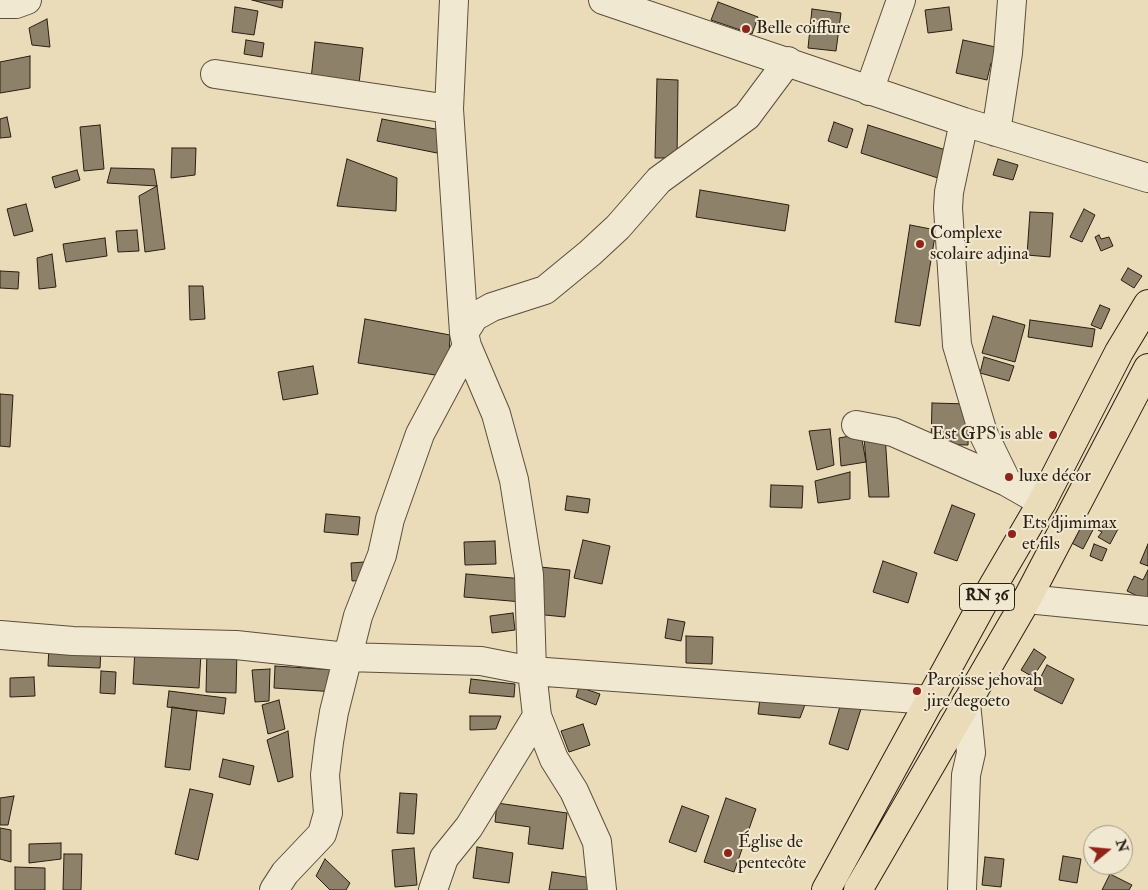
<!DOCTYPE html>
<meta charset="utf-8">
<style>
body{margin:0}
#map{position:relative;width:1148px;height:890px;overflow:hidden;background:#eadcb9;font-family:"IM FELL Double Pica",serif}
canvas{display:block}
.north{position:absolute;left:1083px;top:825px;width:50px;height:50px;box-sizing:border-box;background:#f1e8d2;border:1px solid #a19786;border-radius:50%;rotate:73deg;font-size:14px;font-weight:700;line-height:20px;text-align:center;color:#2a1e13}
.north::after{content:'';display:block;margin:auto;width:18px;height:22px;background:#8f2418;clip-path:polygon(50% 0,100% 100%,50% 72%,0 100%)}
</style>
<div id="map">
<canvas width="1148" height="890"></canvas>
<div class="north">N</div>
</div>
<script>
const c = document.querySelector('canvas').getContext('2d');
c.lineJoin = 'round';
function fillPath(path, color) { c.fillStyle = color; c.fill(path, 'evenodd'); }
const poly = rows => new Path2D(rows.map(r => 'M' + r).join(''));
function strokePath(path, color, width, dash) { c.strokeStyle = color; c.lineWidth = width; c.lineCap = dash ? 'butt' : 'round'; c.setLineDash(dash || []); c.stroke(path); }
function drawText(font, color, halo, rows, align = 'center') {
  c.font = font + ' "IM FELL Double Pica",serif'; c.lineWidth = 4; c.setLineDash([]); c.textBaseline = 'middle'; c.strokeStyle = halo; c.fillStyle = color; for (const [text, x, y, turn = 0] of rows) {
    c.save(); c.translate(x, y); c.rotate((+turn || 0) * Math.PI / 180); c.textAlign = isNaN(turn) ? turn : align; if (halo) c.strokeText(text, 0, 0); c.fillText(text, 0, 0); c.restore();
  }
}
const building = poly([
 [252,0,283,0,282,8,252,0],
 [718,2,758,17,752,34,711,20,718,2],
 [235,7,258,11,254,35,232,32,235,7],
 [949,7,952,30,928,33,925,10,949,7],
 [812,9,841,13,836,51,808,48,812,9],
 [47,19,50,47,32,45,29,28,47,19],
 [246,40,264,43,262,57,244,54,246,40],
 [963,40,1000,48,997,64,991,63,987,80,956,73,963,40],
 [315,42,363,48,359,84,311,79,315,42],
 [30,56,30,88,0,93,0,62,30,56],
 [657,79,678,80,677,158,655,158,657,79],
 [7,117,11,137,0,138,0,119,7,117],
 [382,119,446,131,442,154,377,141,382,119],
 [834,122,853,129,847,148,828,141,834,122],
 [100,125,104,169,84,171,80,127,100,125],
 [868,125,952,152,944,180,861,153,868,125],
 [172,148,196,148,195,175,171,178,172,148],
 [347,159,397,178,396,211,337,206,347,159],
 [998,159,1018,165,1013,180,993,175,998,159],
 [111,168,154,169,157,186,107,183,111,168],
 [77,170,80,180,55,188,52,177,77,170],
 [157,186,165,249,145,252,139,196,157,186],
 [700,190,789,205,785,231,696,217,700,190],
 [26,204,33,231,14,236,7,209,26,204],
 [1084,209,1095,215,1082,242,1070,237,1084,209],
 [1030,212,1053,213,1050,257,1027,255,1030,212],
 [910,225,936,230,920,326,895,322,910,225],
 [137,230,139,251,118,252,116,231,137,230],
 [1099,235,1101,239,1109,237,1113,246,1101,251,1095,237,1099,235],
 [105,238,107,256,66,262,63,244,105,238],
 [52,254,56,287,39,289,37,258,52,254],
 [1128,268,1142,276,1134,288,1121,280,1128,268],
 [0,271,19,272,18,289,0,288,0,271],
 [189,286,203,286,205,319,190,320,189,286],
 [1100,305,1110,309,1101,329,1091,325,1100,305],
 [993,316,1025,325,1015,362,982,353,993,316],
 [365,319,450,335,448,377,358,363,365,319],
 [1030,320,1095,329,1092,347,1028,337,1030,320],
 [984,357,1014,366,1009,381,980,373,984,357],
 [313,366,318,394,283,400,278,372,313,366],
 [0,394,13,395,10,447,0,446,0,394],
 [932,403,969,404,968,445,931,444,932,403],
 [830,429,834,465,817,470,809,431,830,429],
 [861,434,866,462,841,466,839,438,861,434],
 [885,434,889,497,869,497,864,437,885,434],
 [850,472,850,499,818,503,815,481,850,472],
 [771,485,803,486,802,508,770,507,771,485],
 [567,496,590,499,588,513,565,510,567,496],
 [952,505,975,514,957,561,934,553,952,505],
 [326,514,360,517,358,535,324,532,326,514],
 [1078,517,1095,526,1083,549,1066,540,1078,517],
 [1103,520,1118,529,1110,544,1098,537,1102,532,1098,530,1103,520],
 [583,540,610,546,602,584,574,578,583,540],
 [495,541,496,564,465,565,464,542,495,541],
 [1094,544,1107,549,1102,561,1090,556,1094,544],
 [1148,544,1148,566,1140,563,1148,544],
 [883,561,917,573,908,603,873,592,883,561],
 [364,562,366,580,352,581,351,563,364,562],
 [540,567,570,570,565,617,535,614,540,567],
 [1148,570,1148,601,1127,591,1134,576,1143,580,1148,570],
 [466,574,524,579,522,602,464,597,466,574],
 [513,613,515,630,492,633,490,616,513,613],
 [668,619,685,622,681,641,665,638,668,619],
 [686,636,713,637,712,664,686,663,686,636],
 [49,646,101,648,100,668,48,666,49,646],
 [135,649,201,653,199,688,133,684,135,649],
 [1034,649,1046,657,1033,677,1021,670,1034,649],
 [207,650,237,651,236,693,206,692,207,650],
 [1047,665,1074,679,1062,704,1034,690,1047,665],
 [275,666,337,670,336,692,274,688,275,666],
 [270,669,269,701,255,702,252,670,270,669],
 [101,671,116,672,115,694,100,693,101,671],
 [34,677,35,696,10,697,10,678,34,677],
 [471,679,515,684,514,697,469,693,471,679],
 [579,687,600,694,596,705,576,697,579,687],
 [169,691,226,698,224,714,167,707,169,691],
 [760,699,806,702,800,718,758,714,760,699],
 [279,700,285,729,268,734,262,705,279,700],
 [841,703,861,709,848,750,829,744,841,703],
 [172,707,197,711,190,770,165,767,172,707],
 [470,716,501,716,496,729,470,730,470,716],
 [583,724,590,745,569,752,561,731,583,724],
 [288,731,293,777,278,782,267,740,288,731],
 [223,759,254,766,250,785,219,777,223,759],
 [190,789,213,794,198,860,175,854,190,789],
 [400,793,417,794,414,834,397,833,400,793],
 [14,796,8,825,0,825,0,798,14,796],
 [726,798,756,809,734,872,704,862,726,798],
 [497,803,567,813,563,849,528,844,530,827,495,822,497,803],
 [682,806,709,816,696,852,669,842,682,806],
 [0,828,11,830,11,862,0,859,0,828],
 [61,843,61,859,29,863,29,844,61,843],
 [477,847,513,853,509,883,473,878,477,847],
 [414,848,417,885,395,887,392,850,414,848],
 [64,854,82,854,81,890,63,890,64,854],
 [1063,856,1081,859,1077,883,1059,880,1063,856],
 [985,857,1004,859,1001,887,982,885,985,857],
 [325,859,350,883,346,890,330,890,316,876,325,859],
 [15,867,45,868,45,890,15,890,15,867],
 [552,872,592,878,591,890,549,890,552,872],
 [1110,874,1132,885,1129,890,1102,890,1110,874]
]);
fillPath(building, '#8e8169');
strokePath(building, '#2a1e13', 1);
const minor = poly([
 [454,0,449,109,464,333,467,346,496,414,514,480,529,575,532,671,537,716,554,759,574,791,597,842,602,890],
 [603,0,964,122,1148,178],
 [0,4,16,4,27,0],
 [215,74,449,109],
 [869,91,901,0],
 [964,122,949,192,948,208,957,345,983,433,1007,482,1042,502],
 [996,132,1008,53,1012,0],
 [464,333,474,317,492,307,545,290,590,253,618,227,659,180,747,116,788,61],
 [856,425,893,432,1007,482],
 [1027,599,1148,611],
 [0,635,73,641,236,645,347,657,481,661,532,671,931,700],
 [274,890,285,873,322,834,328,813,325,775,329,742,334,712,358,616,382,555,390,519,420,434,467,346],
 [433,890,444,858,469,827,537,716],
 [962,890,966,775,971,753,966,703]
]);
const major = poly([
 [826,890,983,603,1042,502,1119,352,1148,304],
 [858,890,1027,599,1148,368]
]);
strokePath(minor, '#5a4e3c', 30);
strokePath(major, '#2a1e13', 30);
strokePath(minor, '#f1e8d2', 28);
strokePath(major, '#eadcb9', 28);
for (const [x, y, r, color] of [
 [746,29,5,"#8f2418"],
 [920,244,5,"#8f2418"],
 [1053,435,5,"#8f2418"],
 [1009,477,5,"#8f2418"],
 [1012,534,5,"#8f2418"],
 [917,691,5,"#8f2418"],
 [728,853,5,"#8f2418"]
]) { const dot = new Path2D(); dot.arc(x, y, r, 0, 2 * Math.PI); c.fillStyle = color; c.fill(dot); strokePath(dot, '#f1e8d2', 2); }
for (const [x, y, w] of [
 [987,597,55]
]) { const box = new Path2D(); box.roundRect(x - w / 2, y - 13.5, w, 27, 4); c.fillStyle = '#f1e8d2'; c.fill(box); strokePath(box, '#2a1e13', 1); }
drawText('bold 16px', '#2a1e13', null, [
 ["RN 36",987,597]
]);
drawText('18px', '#2a1e13', '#f1e8d2', [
 ["Belle coiffure",756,29],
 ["Complexe",930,234],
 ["scolaire adjina",930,255],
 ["Est GPS is able",1043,435,"right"],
 ["luxe décor",1019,477],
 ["Ets djimimax",1022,524],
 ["et fils",1022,545],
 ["Paroisse jehovah",927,681],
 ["jire degoeto",927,702],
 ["Église de",738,843],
 ["pentecôte",738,864]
], 'left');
</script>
